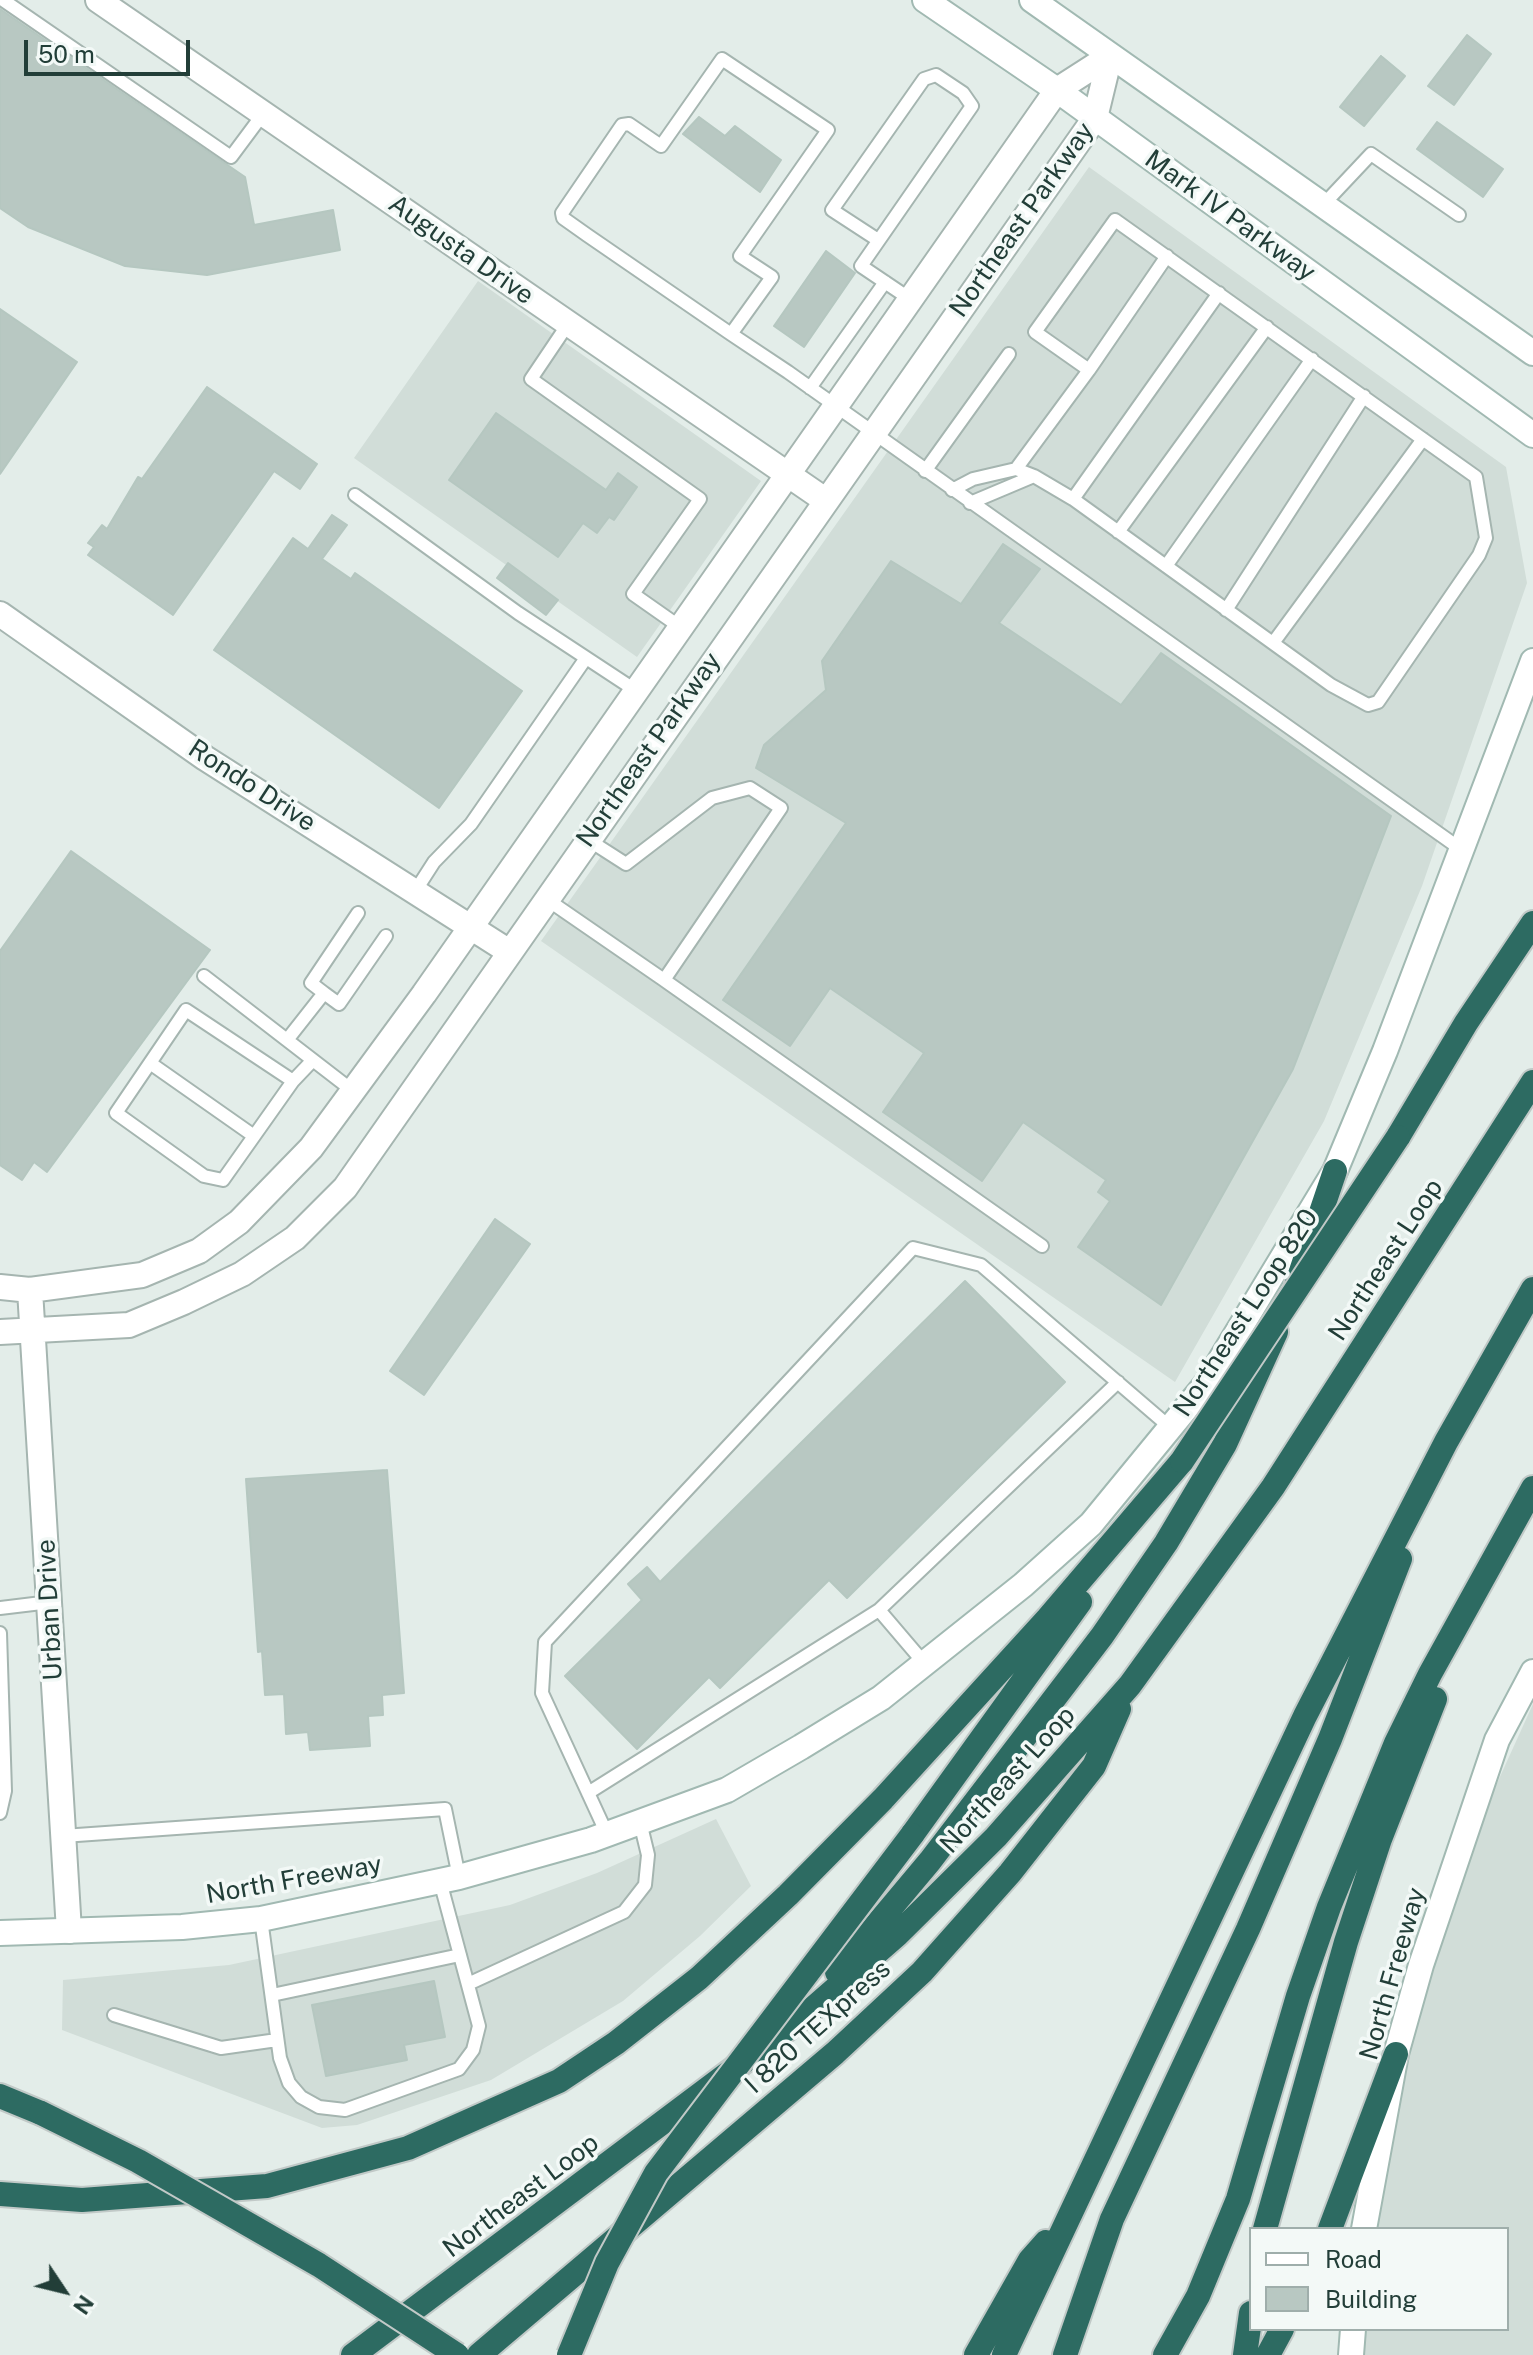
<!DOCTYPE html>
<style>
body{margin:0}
#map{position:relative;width:1533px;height:2355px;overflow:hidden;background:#e3ede9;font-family:"Public Sans",sans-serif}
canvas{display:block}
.legend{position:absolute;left:1249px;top:2227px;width:260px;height:104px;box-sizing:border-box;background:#f3f9f7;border:2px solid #9faeab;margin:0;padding:10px 14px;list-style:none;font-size:24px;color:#223e38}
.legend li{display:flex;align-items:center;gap:16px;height:40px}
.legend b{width:40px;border:2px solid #9faeab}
.north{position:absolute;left:24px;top:2251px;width:80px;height:80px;-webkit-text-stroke:6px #f3f9f7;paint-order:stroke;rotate:125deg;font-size:22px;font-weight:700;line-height:32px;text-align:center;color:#223e38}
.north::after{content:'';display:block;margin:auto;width:28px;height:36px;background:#223e38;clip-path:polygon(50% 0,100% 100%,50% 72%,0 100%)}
.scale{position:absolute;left:24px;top:40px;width:166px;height:36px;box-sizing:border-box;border:4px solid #223e38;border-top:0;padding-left:10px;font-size:24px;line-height:28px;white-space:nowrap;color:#223e38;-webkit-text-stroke:6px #f3f9f7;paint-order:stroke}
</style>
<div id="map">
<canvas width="1533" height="2355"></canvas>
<ul class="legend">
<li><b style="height:10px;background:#fff"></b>Road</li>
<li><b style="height:22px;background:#b8c8c2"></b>Building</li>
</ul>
<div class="north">N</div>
<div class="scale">50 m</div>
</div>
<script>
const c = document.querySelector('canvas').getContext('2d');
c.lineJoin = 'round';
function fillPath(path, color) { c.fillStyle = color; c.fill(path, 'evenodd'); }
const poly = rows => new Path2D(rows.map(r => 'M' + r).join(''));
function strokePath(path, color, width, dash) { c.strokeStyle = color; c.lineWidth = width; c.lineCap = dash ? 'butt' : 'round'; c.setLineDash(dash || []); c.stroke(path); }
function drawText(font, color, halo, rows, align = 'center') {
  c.font = font + ' "Public Sans",sans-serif'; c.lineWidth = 7; c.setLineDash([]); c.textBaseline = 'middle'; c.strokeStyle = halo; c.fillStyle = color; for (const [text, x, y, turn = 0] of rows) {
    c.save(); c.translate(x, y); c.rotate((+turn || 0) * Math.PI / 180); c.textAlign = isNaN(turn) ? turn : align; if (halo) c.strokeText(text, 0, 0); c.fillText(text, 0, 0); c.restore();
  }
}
fillPath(poly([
 [1089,167,1506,467,1527,583,1422,886,1324,1121,1175,1382,541,941],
 [478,281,761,481,637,657,354,458],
 [1533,1704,1533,2355,1361,2355,1363,2329,1507,2329,1507,2229,1372,2229,1381,2138,1439,1911],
 [716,1819,751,1886,700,1936,623,2001,491,2080,357,2125,322,2128,62,2030,63,1980,229,1965,510,1905,597,1873]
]), '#d1ddd8');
const building = poly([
 [0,9,245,177,254,225,333,210,340,250,207,275,125,266,28,227,0,208,0,9],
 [1467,35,1491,54,1454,105,1428,86,1467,35],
 [1381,56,1405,76,1364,126,1340,107,1381,56],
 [699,117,725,136,735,126,781,160,760,192,683,134,699,117],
 [1437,122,1503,169,1483,197,1417,149,1437,122],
 [826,251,855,273,804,347,774,326,826,251],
 [0,309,77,362,0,474,0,309],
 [207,387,317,464,300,489,274,471,173,615,88,555,94,547,88,543,102,525,107,529,138,477,142,479,207,387],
 [496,413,606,490,618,473,637,487,614,520,609,517,597,533,583,523,558,557,449,480,496,413],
 [332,515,347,525,322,559,351,579,355,573,522,691,439,808,214,650,293,538,308,549,332,515],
 [1003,544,1040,569,999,623,1121,705,1161,653,1391,816,1293,1069,1161,1305,1078,1247,1110,1201,1098,1192,1106,1180,1023,1122,982,1181,883,1112,924,1053,830,988,790,1046,723,1000,846,823,756,768,764,745,826,690,822,661,891,561,961,604,1003,544],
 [508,563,558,600,546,615,497,578,508,563],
 [71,851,210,950,47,1172,34,1162,22,1180,0,1165,0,951,71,851],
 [495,1219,530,1244,424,1395,390,1371,495,1219],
 [965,1281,1065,1382,847,1598,829,1580,720,1688,709,1677,637,1749,565,1676,642,1600,628,1584,647,1567,660,1582,965,1281],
 [387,1470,404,1693,382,1695,383,1715,368,1716,370,1746,310,1750,308,1732,286,1734,284,1694,265,1695,262,1651,258,1652,246,1479,387,1470],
 [434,1981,445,2037,404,2045,407,2060,326,2076,312,2005,434,1981]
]);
fillPath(building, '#b8c8c2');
strokePath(building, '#b5c7c0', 2);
const lane = poly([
 [3,0,231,157,263,114],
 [1323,205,1371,154,1459,215],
 [878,240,832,210,924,79,936,75,963,93,972,106,861,266,910,299],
 [568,324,531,379,700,499,633,594,680,627],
 [731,334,772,277,740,256,828,130,722,59,661,146,629,124,622,125,562,213,563,218,587,235,731,334,788,372,1462,850],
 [1089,370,1167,256],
 [810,388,885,282],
 [1016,469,1089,370,1035,332,1115,220,1476,477,1486,538,1479,555,1378,702,1368,705,1331,685,1073,499,1034,476],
 [925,471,1009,354],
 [952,490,973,479,1016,469,1034,476,970,503],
 [355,495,518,613,635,690],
 [1073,499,1219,293],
 [1118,532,1267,327],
 [1166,566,1312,359],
 [1226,610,1364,396],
 [1273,643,1423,439],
 [416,890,434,862,471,824,586,658],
 [545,898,664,980,781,808,750,788,712,798,626,864,587,839],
 [204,976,353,1091],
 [664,980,1042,1246],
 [324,993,339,1004,386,936],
 [287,1040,324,993,311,983,358,913],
 [150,1063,254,1136],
 [293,1081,186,1010,116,1113,204,1176,223,1180,293,1081,313,1060],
 [0,1608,50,1602],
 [879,1610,1118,1382],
 [0,1633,5,1791,0,1813],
 [588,1793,879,1610,925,1664],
 [607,1834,542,1693,545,1642,913,1248,981,1265,1172,1429],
 [63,1836,445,1809,459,1877],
 [261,1919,280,2058,289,2083,301,2097,319,2107,345,2110,459,2069,473,2050,479,2026,440,1881],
 [468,1984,624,1912,645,1885,648,1855,640,1822],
 [272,1995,460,1955],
 [114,2015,221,2048,277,2040]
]);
const street = poly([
 [98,0,825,500],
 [0,614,205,758,508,951],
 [0,1287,30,1290,142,1275,199,1251,239,1222,311,1148,424,994,1057,90,1110,56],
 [30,1290,69,1931],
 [0,1332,129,1325,184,1302,242,1274,295,1238,345,1188,1095,118,1110,56]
]);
const secondary = poly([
 [925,0,1057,90,1533,435],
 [1032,0,1533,353],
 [0,1933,182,1927,261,1919,459,1877,591,1840,727,1790,801,1747,881,1698,1023,1585,1091,1524,1206,1384,1335,1171,1385,1051,1533,661],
 [1364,2229,1396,2054,1421,1965,1497,1740,1533,1672],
 [1351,2355,1353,2329]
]);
const highway = poly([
 [1398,1137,1466,1023,1533,923],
 [1297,1283,1335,1171],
 [912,1835,1080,1602],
 [837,1972,930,1861,1102,1636,1166,1543,1225,1444,1276,1332],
 [0,2096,41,2113],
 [0,2194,82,2200,267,2186,408,2148,559,2081,616,2043,699,1978,788,1895,883,1799,1048,1618,1182,1461],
 [1265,2229,1346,1942,1380,1839,1435,1699],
 [1330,2229,1396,2054],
 [353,2355,803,2017,897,1935,996,1837,1130,1685,1273,1487,1533,1082],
 [479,2355,835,2053,922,1972,1010,1873,1094,1766,1119,1709],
 [976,2355,1030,2260,1046,2242],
 [1004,2355,1305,1716,1446,1442,1533,1289],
 [1065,2355,1112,2219,1248,1929,1330,1739,1400,1559],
 [1165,2355,1198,2296,1238,2199,1298,1996,1329,1907,1396,1743,1430,1674,1533,1488],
 [1245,2355,1251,2313],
 [1268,2355,1282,2329]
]);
strokePath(lane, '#a5b5b0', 16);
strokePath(street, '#a5b5b0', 28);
strokePath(secondary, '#a1b9b2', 28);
strokePath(highway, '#c1c9c7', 28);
strokePath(lane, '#fff', 12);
strokePath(street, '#fff', 24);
strokePath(secondary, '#fff', 24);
strokePath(highway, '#2d6b62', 24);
const highwayBridge = poly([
 [1182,1461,1398,1137],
 [41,2113,138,2161,319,2265,457,2355],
 [569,2355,607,2263,656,2173,912,1835]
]);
strokePath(highwayBridge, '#c1c9c7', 28, []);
strokePath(highwayBridge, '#2d6b62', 24);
drawText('26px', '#223e38', '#f3f9f7', [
 ["Mark IV Parkway",1230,216,36],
 ["Northeast Parkway",1022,220,-55],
 ["Augusta Drive",461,250,35],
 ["Northeast Parkway",649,750,-55],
 ["Rondo Drive",252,786,33],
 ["Northeast Loop",1386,1260,-57],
 ["Northeast Loop 820",1246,1313,-57],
 ["Urban Drive",50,1610,-93],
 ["Northeast Loop",1008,1780,-48],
 ["North Freeway",294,1880,-10],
 ["North Freeway",1393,1974,-74],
 ["I 820 TEXpress",818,2027,-42],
 ["Northeast Loop",521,2196,-37]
]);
</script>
